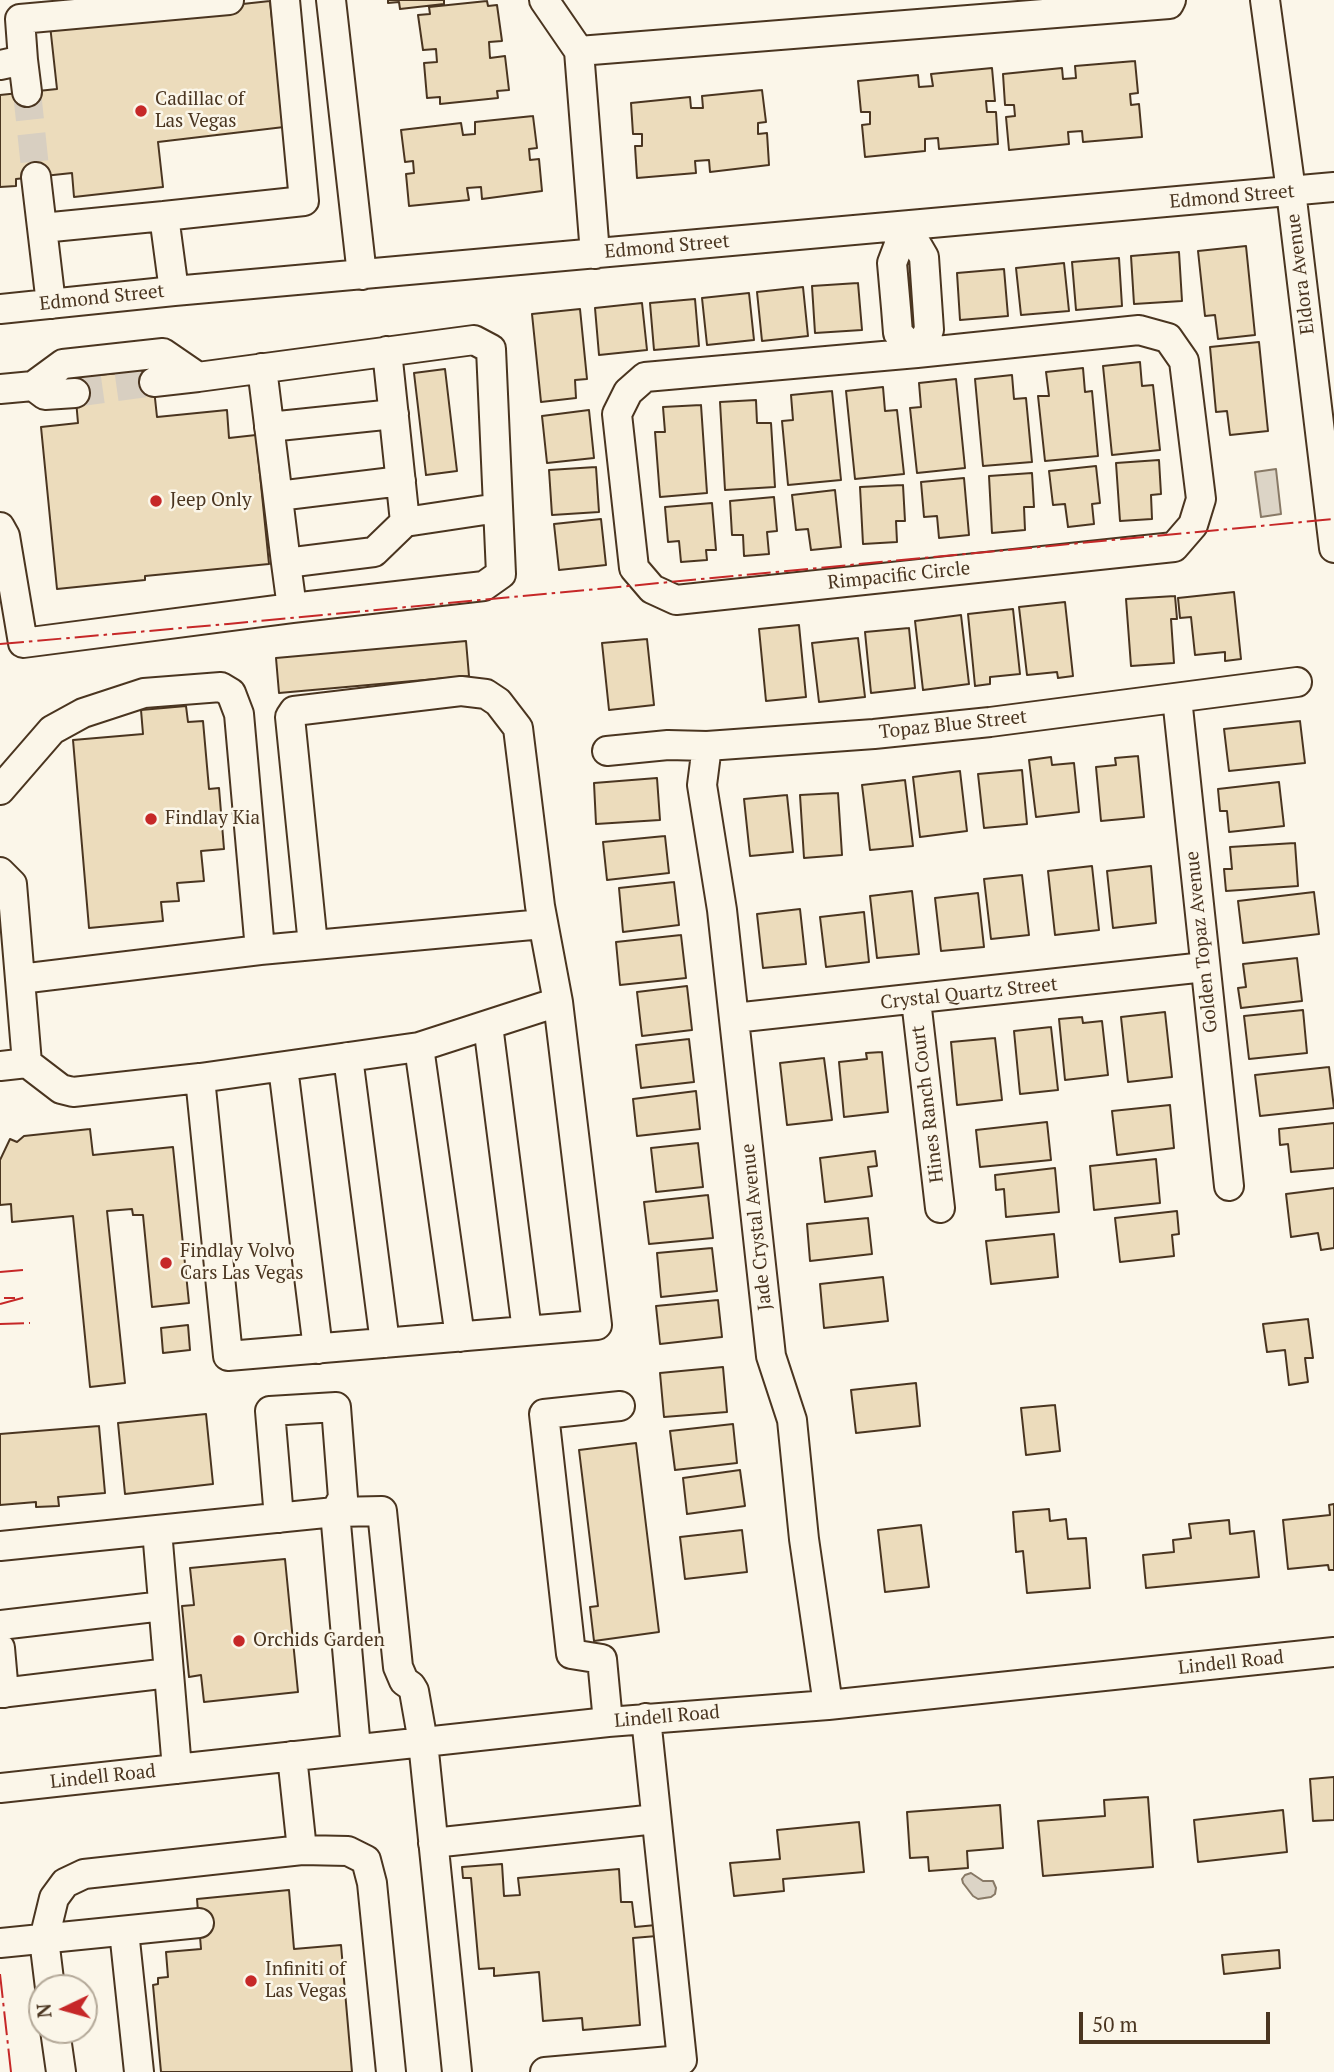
<!DOCTYPE html>
<style>
body{margin:0}
#map{position:relative;width:1334px;height:2072px;overflow:hidden;background:#fbf6e9;font-family:"PT Serif",serif}
canvas{display:block}
.north{position:absolute;left:28px;top:1974px;width:70px;height:70px;box-sizing:border-box;background:#fbf6e9;border:2px solid #b4a999;border-radius:50%;rotate:265deg;font-size:19px;font-weight:700;line-height:28px;text-align:center;color:#4a3520}
.north::after{content:'';display:block;margin:auto;width:24px;height:32px;background:#c62828;clip-path:polygon(50% 0,100% 100%,50% 72%,0 100%)}
.scale{position:absolute;left:1079px;top:2012px;width:191px;height:32px;box-sizing:border-box;border:4px solid #4a3520;border-top:0;padding-left:9px;font-size:21px;line-height:24px;white-space:nowrap;color:#4a3520;-webkit-text-stroke:5px #fbf6e9;paint-order:stroke}
</style>
<div id="map">
<canvas width="1334" height="2072"></canvas>
<div class="north">N</div>
<div class="scale">50 m</div>
</div>
<script>
const c = document.querySelector('canvas').getContext('2d');
c.lineJoin = 'round';
function fillPath(path, color) { c.fillStyle = color; c.fill(path, 'evenodd'); }
const poly = rows => new Path2D(rows.map(r => 'M' + r).join(''));
function strokePath(path, color, width, dash) { c.strokeStyle = color; c.lineWidth = width; c.lineCap = dash ? 'butt' : 'round'; c.setLineDash(dash || []); c.stroke(path); }
function drawText(font, color, halo, rows, align = 'center') {
  c.font = font + ' "PT Serif",serif'; c.lineWidth = 5; c.setLineDash([]); c.textBaseline = 'middle'; c.strokeStyle = halo; c.fillStyle = color; for (const [text, x, y, turn = 0] of rows) {
    c.save(); c.translate(x, y); c.rotate((+turn || 0) * Math.PI / 180); c.textAlign = isNaN(turn) ? turn : align; if (halo) c.strokeText(text, 0, 0); c.fillText(text, 0, 0); c.restore();
  }
}
const water = poly([
 [1276,469,1281,514,1261,517,1255,472,1276,469],
 [971,1873,983,1881,993,1881,996,1888,995,1894,991,1897,978,1899,973,1896,963,1883,962,1879,965,1875,971,1873]
]);
fillPath(water, '#dcd4c6');
strokePath(water, '#887966', 2);
const building = poly([
 [388,0,444,0,444,4,400,9,399,2,388,3,388,0],
 [270,1,284,127,158,142,163,187,74,197,72,173,16,179,16,186,0,187,0,95,57,89,50,25,270,1],
 [487,1,488,6,497,5,502,41,489,42,490,58,505,56,509,90,497,91,498,98,440,104,440,97,427,98,424,63,437,62,436,49,423,50,418,15,430,14,429,7,487,1],
 [1135,61,1138,93,1130,94,1131,105,1139,104,1142,137,1083,142,1082,131,1068,132,1069,144,1009,150,1006,117,1015,116,1014,105,1005,105,1003,74,1062,68,1063,79,1076,78,1075,66,1135,61],
 [992,68,995,101,986,101,987,112,996,112,998,144,939,149,938,138,925,139,925,151,865,157,862,125,870,124,870,112,861,112,858,81,918,75,919,87,933,86,931,74,992,68],
 [762,90,766,122,758,123,758,134,767,133,769,165,710,172,709,160,695,161,696,173,637,178,635,146,642,146,642,134,633,134,631,103,690,97,691,108,703,108,702,96,762,90],
 [533,116,537,148,529,149,530,160,539,159,542,191,482,199,481,187,467,188,469,200,409,206,406,174,414,173,413,161,405,162,401,130,461,123,463,135,475,134,475,122,533,116],
 [1246,246,1255,335,1218,339,1215,315,1205,316,1198,251,1246,246],
 [1179,252,1182,301,1134,304,1131,256,1179,252],
 [1119,258,1122,306,1076,310,1072,262,1119,258],
 [1064,263,1069,311,1021,315,1016,268,1064,263],
 [1004,269,1008,316,960,320,957,273,1004,269],
 [858,283,862,330,815,333,812,286,858,283],
 [803,287,808,336,762,341,757,292,803,287],
 [749,293,754,340,707,345,702,298,749,293],
 [695,299,699,346,654,350,650,303,695,299],
 [642,303,647,350,599,355,595,308,642,303],
 [580,309,587,379,575,380,576,398,541,402,532,314,580,309],
 [1259,342,1268,431,1230,435,1227,411,1216,412,1210,347,1259,342],
 [1140,362,1142,386,1153,385,1160,450,1112,455,1103,366,1140,362],
 [1083,368,1085,392,1092,391,1098,456,1045,461,1038,396,1049,396,1046,372,1083,368],
 [445,369,457,471,426,475,414,373,445,369],
 [152,370,157,417,227,410,229,438,256,435,269,564,145,576,145,580,57,589,41,427,78,423,74,377,152,370],
 [1012,375,1014,399,1026,398,1032,462,983,466,975,379,1012,375],
 [956,379,965,468,917,473,910,408,921,407,919,383,956,379],
 [883,387,885,411,897,410,904,474,855,479,846,391,883,387],
 [832,391,841,480,788,485,782,421,793,420,791,395,832,391],
 [756,400,757,423,771,423,775,487,725,490,720,402,756,400],
 [701,405,707,493,660,497,655,432,665,432,663,407,701,405],
 [589,410,594,458,547,463,542,416,589,410],
 [1159,460,1161,494,1151,495,1152,519,1120,521,1116,463,1159,460],
 [1096,466,1100,503,1092,504,1094,524,1068,527,1065,504,1053,505,1049,471,1096,466],
 [596,467,599,512,552,515,549,470,596,467],
 [1032,473,1034,507,1024,507,1025,530,992,533,989,476,1032,473],
 [964,478,969,535,939,538,937,516,924,517,921,482,964,478],
 [903,485,905,521,896,521,897,542,863,544,860,487,903,485],
 [835,490,841,547,811,550,808,529,796,530,792,495,835,490],
 [774,497,777,531,767,532,769,554,744,556,743,535,732,535,730,501,774,497],
 [712,503,716,550,706,550,707,560,681,562,679,541,668,542,665,507,712,503],
 [601,519,606,565,559,570,554,524,601,519],
 [1234,592,1241,659,1225,661,1225,652,1195,655,1191,617,1180,618,1178,598,1234,592],
 [1175,596,1177,619,1171,619,1174,663,1131,666,1126,599,1175,596],
 [1065,602,1073,676,1058,678,1057,672,1027,675,1019,607,1065,602],
 [1013,609,1020,674,990,677,990,684,975,686,968,614,1013,609],
 [961,615,969,684,923,690,915,621,961,615],
 [799,625,806,697,766,701,759,629,799,625],
 [909,628,915,688,871,693,865,632,909,628],
 [858,638,865,697,819,702,812,643,858,638],
 [647,639,654,705,609,710,602,643,647,639],
 [466,641,469,676,279,693,276,658,466,641],
 [186,706,188,722,203,721,209,789,219,788,224,849,201,851,204,881,177,883,179,901,161,902,163,921,89,928,73,740,143,734,141,710,186,706],
 [1300,721,1305,763,1229,771,1224,729,1300,721],
 [1138,756,1144,817,1101,821,1096,767,1116,765,1115,758,1138,756],
 [1051,757,1052,765,1074,763,1079,812,1036,817,1029,760,1051,757],
 [1022,770,1027,824,984,828,978,774,1022,770],
 [960,771,967,831,920,837,913,777,960,771],
 [657,778,660,820,596,824,594,783,657,778],
 [905,780,913,846,870,850,862,785,905,780],
 [1279,782,1284,826,1229,832,1227,811,1220,811,1218,789,1279,782],
 [838,793,842,855,804,858,800,795,838,793],
 [787,795,793,852,750,856,744,799,787,795],
 [665,836,669,873,607,880,603,842,665,836],
 [1295,843,1298,886,1226,891,1224,869,1232,869,1230,847,1295,843],
 [1092,866,1099,930,1055,935,1048,871,1092,866],
 [1151,866,1156,923,1113,928,1107,871,1151,866],
 [1022,875,1029,935,991,939,984,879,1022,875],
 [674,882,679,925,623,932,619,888,674,882],
 [912,891,919,954,877,958,870,896,912,891],
 [1314,892,1319,934,1243,943,1238,901,1314,892],
 [978,893,984,947,941,951,935,898,978,893],
 [800,909,806,964,763,968,757,914,800,909],
 [864,912,869,962,826,967,820,917,864,912],
 [681,935,686,978,620,985,616,942,681,935],
 [1297,958,1302,1001,1241,1008,1238,988,1246,987,1243,964,1297,958],
 [687,986,692,1030,642,1036,637,992,687,986],
 [1303,1010,1307,1053,1249,1059,1244,1016,1303,1010],
 [1165,1012,1172,1077,1128,1082,1121,1017,1165,1012],
 [1082,1017,1083,1023,1102,1021,1108,1075,1065,1080,1059,1019,1082,1017],
 [1051,1027,1058,1090,1020,1094,1014,1031,1051,1027],
 [995,1038,1002,1100,957,1105,951,1042,995,1038],
 [689,1039,694,1082,641,1088,636,1045,689,1039],
 [882,1052,888,1112,844,1117,839,1062,867,1059,866,1053,882,1052],
 [824,1058,832,1120,787,1125,780,1063,824,1058],
 [1329,1067,1334,1108,1260,1116,1255,1075,1329,1067],
 [696,1091,700,1129,637,1136,633,1099,696,1091],
 [1170,1105,1174,1148,1117,1155,1112,1111,1170,1105],
 [1047,1122,1051,1160,980,1167,976,1130,1047,1122],
 [1334,1123,1334,1168,1291,1172,1288,1144,1280,1145,1279,1129,1334,1123],
 [90,1129,93,1155,173,1147,189,1303,152,1307,143,1215,133,1215,132,1209,107,1211,125,1383,90,1387,73,1216,12,1222,11,1204,0,1205,0,1160,10,1139,17,1142,24,1136,90,1129],
 [698,1143,703,1187,656,1192,651,1148,698,1143],
 [875,1151,877,1166,868,1167,872,1196,825,1202,820,1158,875,1151],
 [1156,1159,1160,1203,1094,1210,1090,1166,1156,1159],
 [1055,1168,1059,1212,1006,1217,1004,1189,996,1190,995,1175,1055,1168],
 [1334,1188,1334,1248,1321,1250,1318,1233,1291,1237,1286,1194,1334,1188],
 [708,1195,713,1238,649,1244,644,1202,708,1195],
 [1177,1211,1179,1234,1172,1235,1174,1256,1120,1262,1115,1218,1177,1211],
 [868,1218,872,1254,810,1261,807,1224,868,1218],
 [1054,1234,1058,1277,991,1284,986,1241,1054,1234],
 [712,1248,717,1291,661,1297,657,1253,712,1248],
 [883,1277,888,1321,824,1328,820,1284,883,1277],
 [718,1300,722,1337,660,1344,656,1306,718,1300],
 [1308,1319,1313,1358,1305,1358,1308,1382,1289,1385,1285,1350,1267,1352,1263,1324,1308,1319],
 [188,1325,190,1350,163,1353,161,1328,188,1325],
 [723,1367,727,1412,664,1417,660,1373,723,1367],
 [916,1383,920,1426,856,1433,851,1390,916,1383],
 [1055,1405,1060,1451,1026,1455,1021,1408,1055,1405],
 [206,1414,213,1484,125,1494,118,1423,206,1414],
 [733,1424,737,1463,675,1470,670,1431,733,1424],
 [99,1426,105,1493,58,1497,59,1506,36,1507,36,1502,0,1505,0,1434,99,1426],
 [636,1443,659,1632,594,1641,590,1607,598,1606,579,1450,636,1443],
 [740,1470,745,1506,687,1514,683,1478,740,1470],
 [1334,1504,1334,1570,1329,1570,1328,1565,1288,1569,1283,1520,1330,1515,1329,1505,1334,1504],
 [1049,1509,1050,1521,1066,1519,1068,1539,1086,1538,1090,1588,1027,1593,1023,1551,1016,1552,1013,1512,1049,1509],
 [1229,1520,1230,1534,1254,1531,1259,1577,1146,1588,1143,1555,1174,1552,1173,1540,1191,1538,1189,1524,1229,1520],
 [921,1525,929,1587,885,1592,878,1530,921,1525],
 [742,1530,747,1572,685,1579,680,1537,742,1530],
 [285,1559,298,1692,204,1702,201,1675,189,1677,182,1606,194,1605,190,1568,285,1559],
 [1334,1777,1334,1820,1313,1821,1310,1779,1334,1777],
 [1148,1797,1153,1867,1043,1876,1038,1821,1105,1816,1104,1800,1148,1797],
 [1000,1805,1003,1848,967,1851,968,1868,929,1871,928,1857,910,1858,907,1812,1000,1805],
 [1283,1810,1287,1852,1198,1862,1194,1820,1283,1810],
 [859,1822,864,1872,783,1879,784,1891,734,1896,730,1863,780,1859,777,1830,859,1822],
 [502,1864,504,1896,520,1895,518,1878,619,1869,621,1902,632,1902,635,1927,656,1925,657,1936,633,1938,640,2025,583,2030,582,2018,543,2021,539,1972,494,1976,494,1968,479,1969,471,1878,463,1878,462,1867,502,1864],
 [289,1890,294,1949,341,1945,352,2072,161,2072,153,1985,158,1984,158,1978,168,1977,166,1952,201,1949,197,1899,289,1890],
 [1279,1950,1280,1968,1224,1974,1222,1955,1279,1950]
]);
fillPath(building, '#ecdcbc');
strokePath(building, '#4a3520', 2);
strokePath(poly([
 [27,92,36,177],
 [75,393,154,382]
]), '#d8cfc1', 28, [28, 14]);
const minor = poly([
 [331,0,362,275],
 [544,0,579,51,595,254],
 [1265,0,1291,191,1334,548],
 [579,51,1169,4,1171,0],
 [23,60,27,92],
 [0,65,23,60,20,19,229,0],
 [36,177,51,304],
 [906,226,924,257,929,330,917,353,898,333,896,308,892,263,906,226],
 [42,228,164,216],
 [174,291,164,216,304,201,285,0],
 [0,309,174,291,1334,187],
 [1139,330,1168,338,1184,361,1201,499,1193,525,1174,547,676,600,652,589,634,568,617,414,628,392,645,377,917,353,1139,330],
 [387,351,405,522,498,508],
 [262,368,286,563],
 [154,382,198,377],
 [33,386,45,395,75,393],
 [0,389,33,386,63,364,163,353,198,377,474,340,491,349,501,574,484,586,292,608,23,643,5,536,0,527],
 [269,427,394,414],
 [278,496,401,481],
 [292,608,286,563,374,552,405,522],
 [1177,698,1229,1186],
 [707,746,702,785,722,910,771,1356,792,1420,804,1539,828,1705],
 [607,751,668,745,707,746,874,734,990,722,1297,682],
 [0,790,52,730,83,713,144,693,221,687,231,693,239,714,260,950,543,924],
 [0,872,12,884,27,1063],
 [20,979,260,950],
 [916,1000,940,1208],
 [734,1018,1205,967],
 [488,1025,527,1331],
 [419,1047,460,1337],
 [348,1057,385,1343],
 [0,1066,27,1063,61,1089,73,1092,200,1078,419,1047,558,1002,540,906,518,728,498,702,486,694,461,691,294,711,290,717,313,945],
 [283,1067,318,1349],
 [200,1078,228,1356,597,1325,558,1002],
 [335,1512,382,1511,398,1667,404,1681,411,1686,414,1691,423,1742,457,2072],
 [279,1518,270,1411,336,1407,343,1498,335,1512],
 [157,1530,335,1512,356,1749],
 [0,1546,157,1530,177,1769],
 [0,1625,163,1606],
 [0,1648,4,1693],
 [0,1693,169,1673],
 [608,1722,602,1659,571,1654,544,1414,620,1406],
 [292,1756,302,1850],
 [0,1788,608,1722,828,1705,1334,1652],
 [433,1843,656,1819],
 [124,1931,139,2072],
 [0,1943,199,1923],
 [50,1988,44,1939,54,1898,65,1883,84,1874,302,1850,348,1851,366,1860,372,1883,391,2072],
 [55,2030,61,2072],
 [545,2072,682,2060,646,1718]
]);
strokePath(minor, '#4a3520', 32);
strokePath(minor, '#fbf6e9', 28);
strokePath(poly([
 [0,644,228,624,1334,519],
 [0,1272,23,1270],
 [4,1298,15,1298],
 [0,1304,26,1297],
 [0,1324,30,1323],
 [0,1974,11,2072]
]), '#c62828', 2, [24, 5, 3.5, 5]);
for (const [x, y, r, color] of [
 [141,111,7,"#c62828"],
 [156,501,7,"#c62828"],
 [151,819,7,"#c62828"],
 [166,1263,7,"#c62828"],
 [239,1641,7,"#c62828"],
 [251,1981,7,"#c62828"]
]) { const dot = new Path2D(); dot.arc(x, y, r, 0, 2 * Math.PI); c.fillStyle = color; c.fill(dot); strokePath(dot, '#fbf6e9', 2.5); }
drawText('19px', '#4a3520', '#fbf6e9', [
 ["Cadillac of",155,100],
 ["Las Vegas",155,122],
 ["Jeep Only",170,501],
 ["Findlay Kia",165,819],
 ["Findlay Volvo",180,1252],
 ["Cars Las Vegas",180,1274],
 ["Orchids Garden",253,1641],
 ["Infiniti of",265,1970],
 ["Las Vegas",265,1992]
], 'left');
drawText('19px', '#4a3520', '#fbf6e9', [
 ["Edmond Street",1232,197,-5],
 ["Edmond Street",667,247,-5],
 ["Eldora Avenue",1301,274,-97],
 ["Edmond Street",102,298,-6],
 ["Rimpacific Circle",899,576,-6],
 ["Topaz Blue Street",953,725,-6],
 ["Golden Topaz Avenue",1202,942,-96],
 ["Crystal Quartz Street",969,994,-6],
 ["Hines Ranch Court",928,1104,-97],
 ["Jade Crystal Avenue",757,1227,-96],
 ["Lindell Road",1231,1663,-6],
 ["Lindell Road",667,1717,-5],
 ["Lindell Road",103,1777,-6]
]);
</script>
